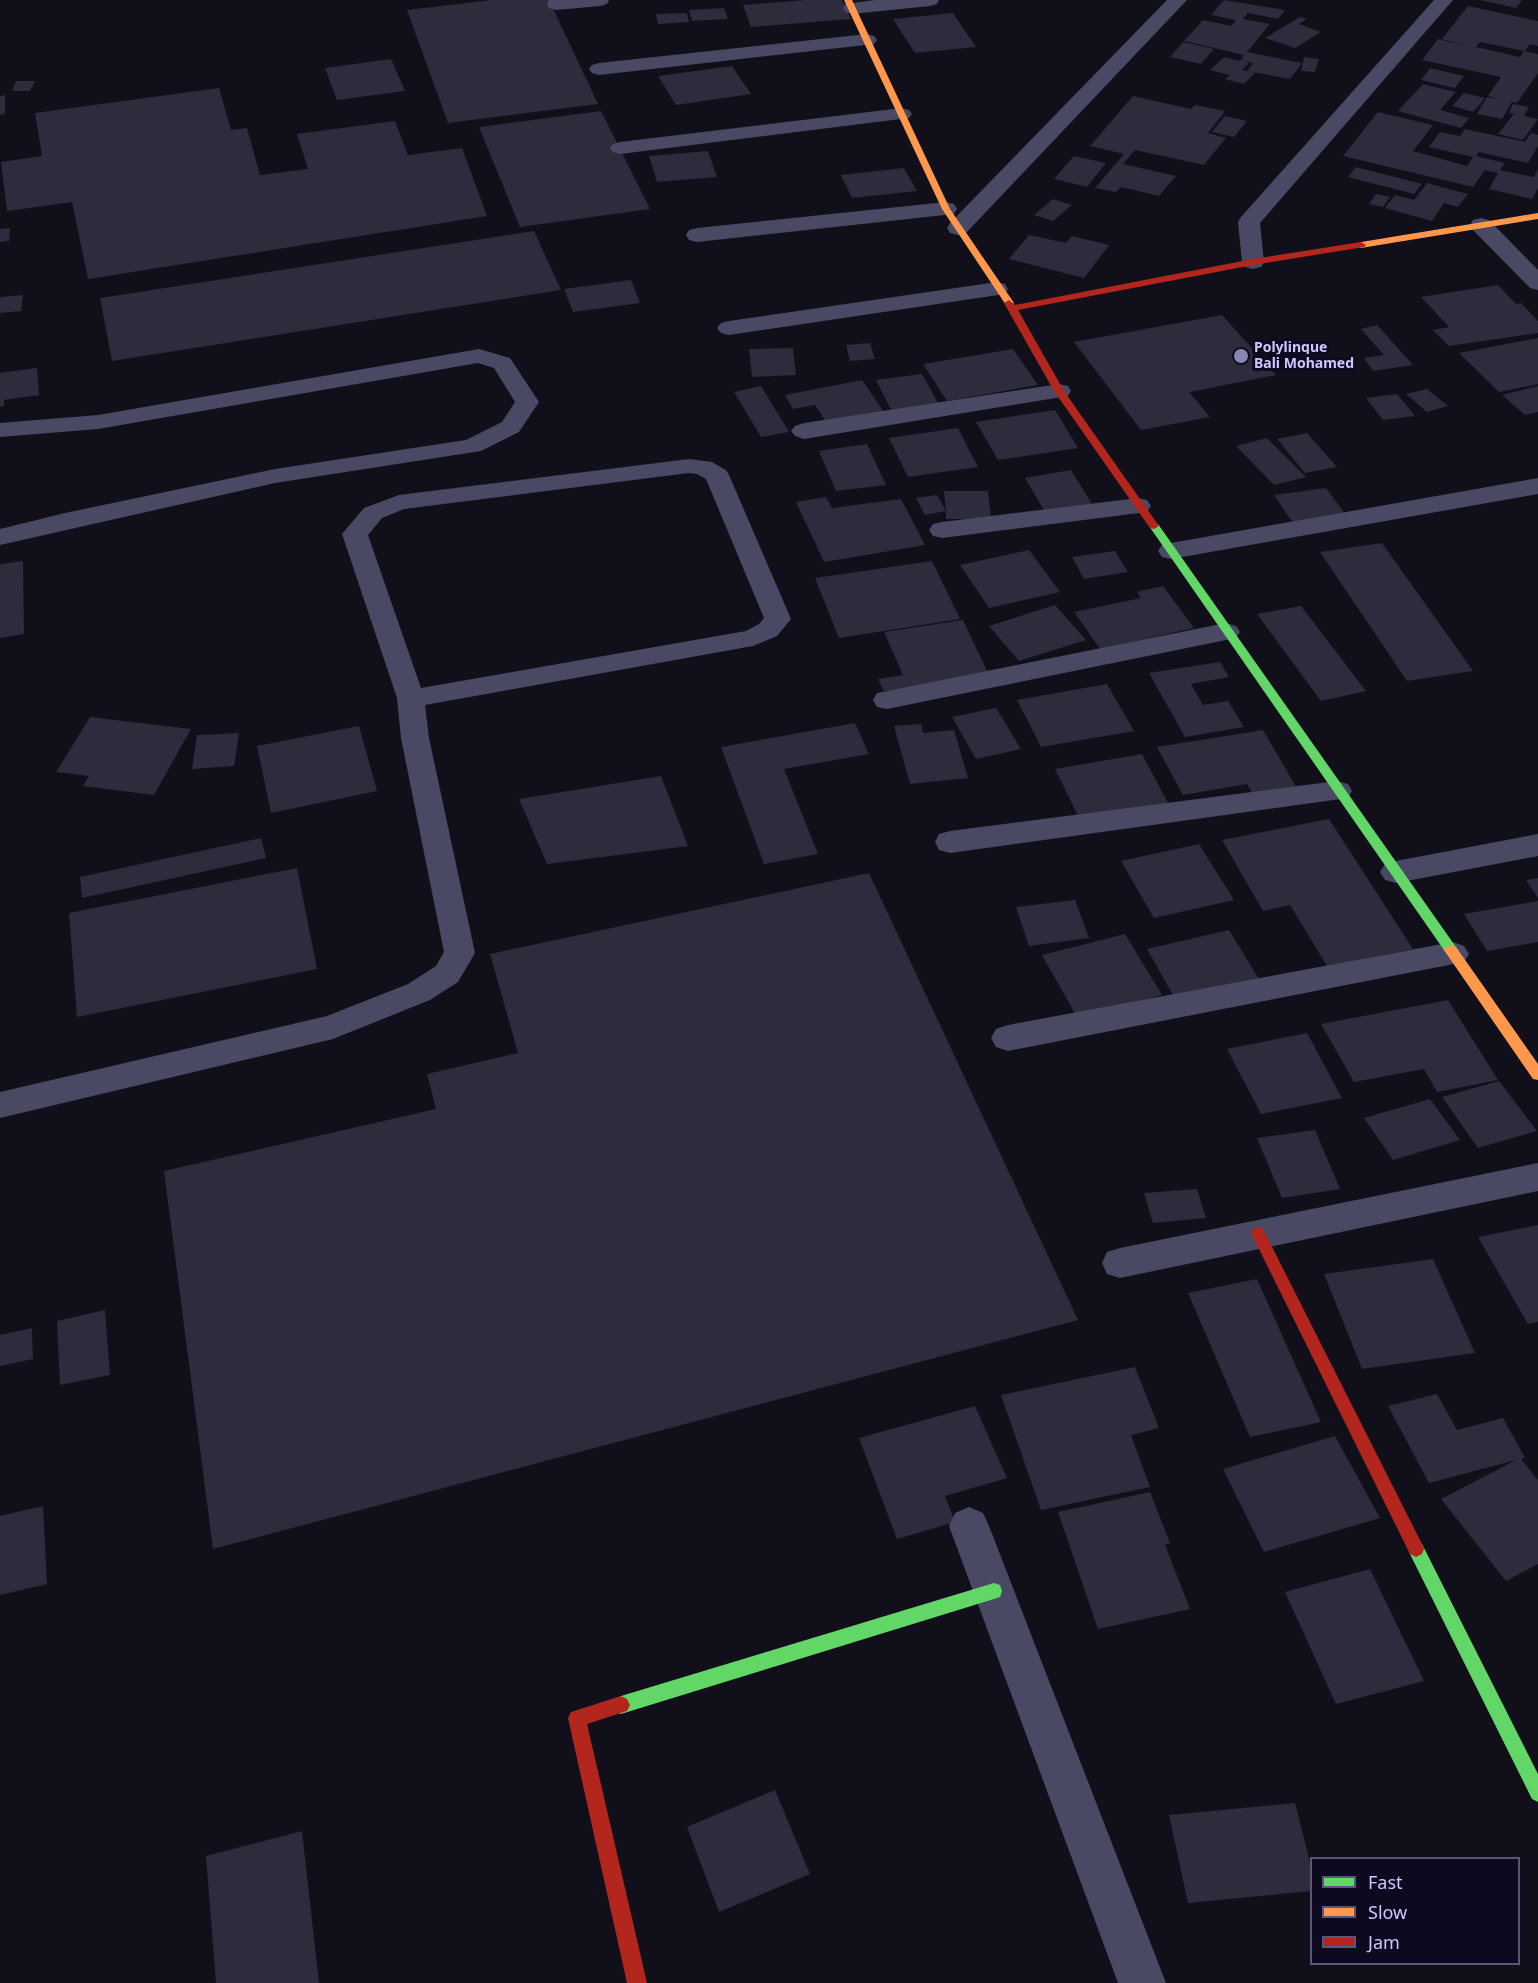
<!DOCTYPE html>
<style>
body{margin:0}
#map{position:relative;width:1538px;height:1983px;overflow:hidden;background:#100f1a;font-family:"Noto Sans",sans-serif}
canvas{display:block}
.legend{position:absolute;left:1310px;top:1857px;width:210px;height:108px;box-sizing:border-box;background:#0d0a1f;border:2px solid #595679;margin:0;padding:8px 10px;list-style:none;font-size:18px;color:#ccc8ff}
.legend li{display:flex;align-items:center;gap:12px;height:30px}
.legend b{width:30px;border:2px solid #595679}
</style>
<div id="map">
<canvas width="1538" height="1983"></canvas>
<ul class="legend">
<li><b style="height:8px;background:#63d668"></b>Fast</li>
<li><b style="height:8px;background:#ff974d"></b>Slow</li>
<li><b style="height:8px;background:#b3261e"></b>Jam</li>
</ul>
</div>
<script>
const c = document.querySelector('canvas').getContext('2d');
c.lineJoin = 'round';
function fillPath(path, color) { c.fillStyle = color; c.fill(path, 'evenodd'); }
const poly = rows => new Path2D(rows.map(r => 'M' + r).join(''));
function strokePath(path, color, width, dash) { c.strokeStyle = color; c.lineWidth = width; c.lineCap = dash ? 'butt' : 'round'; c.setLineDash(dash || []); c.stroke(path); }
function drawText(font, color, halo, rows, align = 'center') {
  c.font = font + ' "Noto Sans",sans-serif'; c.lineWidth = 6; c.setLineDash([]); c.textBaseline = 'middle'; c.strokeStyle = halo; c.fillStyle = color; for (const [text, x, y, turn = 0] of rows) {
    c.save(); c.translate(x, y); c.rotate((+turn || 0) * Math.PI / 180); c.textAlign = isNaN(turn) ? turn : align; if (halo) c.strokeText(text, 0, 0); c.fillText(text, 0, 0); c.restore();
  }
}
fillPath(poly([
 [492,0,549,0,598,104,448,123,407,10],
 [806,0,842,0,851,19,751,27,743,5],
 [1224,0,1285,10,1278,19,1248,13,1243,19,1270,24,1247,52,1302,63,1290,79,1247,71,1253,63,1243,61,1249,63,1242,70,1255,73,1244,84,1225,79,1230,75,1210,70,1224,57,1240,61,1244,55,1184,41,1203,20,1231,26,1236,20,1211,15],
 [1480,0,1522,0,1516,8],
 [1468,6,1538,21,1538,46,1530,44,1525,51,1538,54,1538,73,1517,103,1512,102,1502,119,1477,114,1487,97,1500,100,1488,96,1501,77,1422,60,1438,39,1469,46,1442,39],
 [1480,42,1524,51,1520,57,1476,47],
 [724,8,728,19,692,21,689,10],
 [687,13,689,22,658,24,656,14],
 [953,13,976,47,915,53,893,19],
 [1300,17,1307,19,1299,24,1321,32,1295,48,1265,38],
 [1183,42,1214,49,1201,64,1170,57],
 [1304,57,1319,59,1315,72,1301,71],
 [391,59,405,91,337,100,325,68],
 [732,66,751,94,676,105,658,76],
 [1430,68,1464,76,1455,88,1421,80],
 [16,81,35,81,30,91,12,91],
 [1423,84,1456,92,1440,110,1469,118,1461,128,1398,111],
 [219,88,231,130,247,128,260,175,308,169,297,134,395,121,408,155,462,148,487,216,88,279,72,202,7,211,1,162,42,156,35,113],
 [1464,93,1485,98,1473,112,1452,106],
 [5,95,5,114,0,115,0,96],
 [1133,96,1191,109,1195,105,1225,111,1208,133,1226,138,1204,165,1135,150,1123,164,1176,176,1159,196,1121,187,1116,192,1095,188,1124,154,1090,146],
 [1513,104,1529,107,1524,116,1538,119,1523,140,1498,134,1514,114,1509,113],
 [601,111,650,209,520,227,479,127],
 [1378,112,1433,125,1413,151,1467,166,1473,157,1429,147,1440,132,1460,136,1465,129,1525,142,1531,133,1538,135,1538,146,1528,163,1479,152,1476,156,1505,163,1500,170,1534,177,1538,169,1538,188,1532,199,1489,189,1498,173,1485,170,1473,187,1343,156],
 [1225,116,1247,121,1234,137,1212,132],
 [708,151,717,177,657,182,649,156],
 [1074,156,1106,163,1087,187,1054,179],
 [1356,167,1422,184,1414,194,1348,177],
 [904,168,917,191,852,198,841,175],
 [1427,183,1468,194,1458,207,1444,203,1432,221,1385,208,1395,195,1414,200],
 [1376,194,1390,197,1383,207,1369,204],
 [1053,199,1072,205,1053,221,1034,215],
 [10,228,9,241,0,242,0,229],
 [534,231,561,290,112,361,100,298],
 [1029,235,1066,243,1072,236,1109,245,1084,278,1009,259],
 [631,280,640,303,573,312,564,289],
 [1498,285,1516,304,1521,303,1538,321,1538,333,1449,346,1433,330,1449,327,1421,297],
 [23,295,21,311,0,313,0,297],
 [1222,315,1276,375,1189,392,1210,417,1141,430,1074,342],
 [1377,325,1413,365,1373,371,1364,358,1384,355,1361,329],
 [1538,338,1538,384,1499,392,1459,353],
 [870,343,875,359,850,361,846,345],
 [793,348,796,375,752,377,749,349],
 [1013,349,1038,385,947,401,923,364],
 [37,368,39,395,4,400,4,406,0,407,0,373],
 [922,374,938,403,891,410,876,380],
 [862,380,884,412,827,423,815,405,793,409,785,395],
 [761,386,789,432,761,437,734,392],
 [1538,386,1538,412,1525,415,1502,395],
 [1427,389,1448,406,1427,412,1406,394],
 [1397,394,1415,416,1383,420,1366,398],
 [1055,410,1078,448,998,460,976,422],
 [958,428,978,467,908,477,889,438],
 [1307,433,1337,467,1305,473,1277,439],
 [1267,438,1306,477,1274,485,1236,446],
 [867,444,886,485,836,491,819,451],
 [1071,470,1092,504,1045,512,1025,478],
 [1326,488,1346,515,1293,523,1274,495],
 [944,491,988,491,991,519,946,519,946,511,925,515,916,498,937,495,946,511],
 [826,497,832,508,901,499,925,545,824,562,796,502],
 [1382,543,1473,671,1407,681,1320,552],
 [1029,550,1060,592,989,608,960,565],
 [1115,551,1128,572,1084,579,1072,557],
 [23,561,24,634,0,638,0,564],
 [932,561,960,619,839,638,815,578],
 [1163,586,1194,628,1100,649,1074,612,1141,598,1137,592],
 [1055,605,1086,640,1019,661,989,626],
 [1301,606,1366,691,1321,701,1257,614],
 [963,620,989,675,884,691,878,679,903,675,884,632],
 [1220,662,1229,677,1191,684,1203,705,1228,701,1244,727,1185,737,1149,673],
 [1107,684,1134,731,1041,747,1017,700],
 [996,708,1021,749,976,759,952,717],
 [90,717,191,729,154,795,83,786,89,776,56,772],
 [855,723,869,754,784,769,818,854,764,864,721,747],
 [921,724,923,733,954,730,968,778,910,784,894,726],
 [359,726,377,791,271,813,257,746],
 [1263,730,1298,790,1254,797,1247,784,1183,795,1157,747],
 [239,733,234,766,192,769,197,735],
 [1142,754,1168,803,1079,818,1055,769],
 [661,776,688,846,547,864,519,799],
 [1329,819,1413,949,1327,966,1290,905,1263,911,1222,840],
 [261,838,266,858,82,898,80,877],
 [1199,844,1234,900,1154,918,1121,861],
 [297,868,317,969,77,1017,69,913],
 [869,873,1078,1320,213,1549,164,1171,436,1109,427,1074,518,1053,490,954],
 [1538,878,1538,898,1526,880],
 [1075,900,1089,938,1029,946,1016,907],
 [1538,901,1538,942,1487,951,1464,914],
 [1229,930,1262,984,1178,1004,1147,949],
 [1125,934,1162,995,1077,1017,1042,955],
 [1448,1000,1498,1080,1437,1092,1424,1069,1354,1082,1321,1024],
 [1307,1033,1342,1098,1261,1114,1227,1049],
 [1499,1081,1537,1131,1478,1148,1442,1097],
 [1430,1099,1460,1140,1393,1160,1364,1118],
 [1315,1130,1340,1189,1282,1198,1257,1138],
 [1197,1189,1206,1218,1153,1223,1144,1193],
 [1538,1225,1538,1322,1528,1324,1478,1237],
 [1433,1259,1475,1353,1362,1369,1324,1274],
 [1257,1279,1321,1422,1250,1437,1188,1293],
 [105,1310,110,1375,60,1385,57,1321],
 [32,1328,33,1359,0,1366,0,1335],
 [1135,1367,1159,1428,1131,1435,1150,1487,1041,1510,1001,1395],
 [1437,1394,1457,1430,1503,1418,1525,1458,1521,1459,1538,1480,1538,1564,1506,1581,1441,1499,1516,1460,1429,1483,1388,1406],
 [975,1406,1007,1478,945,1496,955,1522,897,1539,859,1438],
 [1335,1436,1380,1518,1264,1552,1223,1469],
 [1150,1492,1170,1543,1165,1545,1190,1609,1098,1629,1058,1512],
 [43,1506,47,1584,0,1595,0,1516],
 [1370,1569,1424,1681,1336,1704,1285,1592],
 [775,1790,810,1874,719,1912,687,1827],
 [1295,1803,1311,1866,1311,1891,1188,1903,1169,1815],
 [302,1831,319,1983,216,1983,206,1856]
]), '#2e2b3d');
fillPath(poly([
 [479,349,510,358,539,402,519,432,481,451,275,483,0,545,0,529,65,513,275,469,466,440,502,422,515,402,494,368,478,363,98,429,0,437,0,423,98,415,479,349],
 [689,459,712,462,726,470,729,475,791,619,777,636,753,646,425,705,429,738,475,953,458,982,430,1000,333,1039,0,1118,0,1092,327,1016,408,984,436,966,444,952,401,738,397,698,342,534,364,508,399,495,689,459],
 [689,473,697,474,706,479,764,618,759,624,746,631,421,688,368,535,382,518,404,509,689,473]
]), '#494964');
fillPath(poly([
 [549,0,609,0,607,4,600,6,556,10,549,8,547,4,549,0],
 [875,0,939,0,937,4,930,6,852,14,845,12,843,8,845,4,875,0],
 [1167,0,1187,0,966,233,958,235,950,233,947,228,950,223,1167,0],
 [1434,0,1453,0,1260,223,1264,262,1261,267,1253,269,1245,267,1242,262,1238,222,1241,217,1434,0],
 [867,34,874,36,877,40,874,44,599,75,592,73,589,69,592,65,599,63,867,34],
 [902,108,909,110,912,114,909,118,620,154,613,152,610,148,613,144,620,142,902,108],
 [946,202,954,204,957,209,954,214,697,242,689,240,686,235,689,230,697,228,946,202],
 [1481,218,1489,220,1538,270,1538,290,1530,288,1473,230,1470,225,1473,220,1481,218],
 [997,282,1005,284,1008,289,1005,294,729,335,721,333,717,328,721,323,729,321,997,282],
 [1059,384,1068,386,1071,391,1068,396,804,439,795,436,791,431,795,426,804,423,1059,384],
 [1538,478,1538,494,1171,559,1162,557,1158,551,1162,545,1171,543,1538,478],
 [1138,498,1147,500,1151,506,1147,512,942,538,933,536,929,530,933,524,942,522,1138,498],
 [1226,623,1236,626,1240,632,1236,638,887,709,877,707,873,700,877,693,887,691,1226,623],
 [1337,781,1348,784,1352,791,1348,798,950,853,939,850,935,842,939,834,950,831,1337,781],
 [1538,834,1538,856,1396,883,1385,880,1380,872,1385,864,1396,861,1538,834],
 [1453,942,1464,946,1469,954,1464,962,1008,1051,996,1047,991,1038,996,1029,1008,1025,1453,942],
 [1538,1163,1538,1191,1120,1278,1107,1274,1102,1263,1107,1252,1120,1248,1538,1163],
 [969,1507,983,1513,989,1526,1166,1983,1118,1983,949,1526,955,1513,969,1507]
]), '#494964');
fillPath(poly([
 [1154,523,1158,524,1456,947,1458,950,1456,953,1446,953,1149,526,1154,523],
 [1416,1541,1422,1544,1538,1774,1538,1802,1532,1799,1410,1554,1408,1549,1410,1544,1416,1541],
 [994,1583,1000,1585,1002,1591,1000,1597,994,1599,621,1714,615,1711,612,1705,615,1699,621,1696,994,1583]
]), '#63d668');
fillPath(poly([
 [844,0,852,0,950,209,1014,303,1012,305,1006,305,942,209,844,0],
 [1538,213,1538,219,1361,248,1356,245,1361,242,1538,213],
 [1451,945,1456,947,1538,1064,1538,1080,1533,1079,1446,953,1444,950,1446,947,1451,945]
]), '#ff974d');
fillPath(poly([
 [1361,242,1366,245,1364,247,1253,265,1018,310,1064,391,1159,526,1154,529,1150,528,1054,391,1004,303,1009,300,1015,305,1253,259,1361,242],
 [1258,1227,1263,1229,1422,1544,1424,1549,1422,1554,1416,1557,1410,1554,1251,1233,1253,1229,1258,1227],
 [621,1696,627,1699,630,1705,627,1711,587,1724,647,1983,627,1983,568,1718,571,1712,621,1696]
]), '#b3261e');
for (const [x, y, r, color] of [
 [1241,356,8,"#8a87af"]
]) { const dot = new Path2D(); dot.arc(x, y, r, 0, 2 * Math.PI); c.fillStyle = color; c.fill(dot); strokePath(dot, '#0d0a1f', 2); }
drawText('bold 14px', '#ccc8ff', '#0d0a1f', [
 ["Polylinque",1254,348],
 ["Bali Mohamed",1254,364]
], 'left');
</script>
